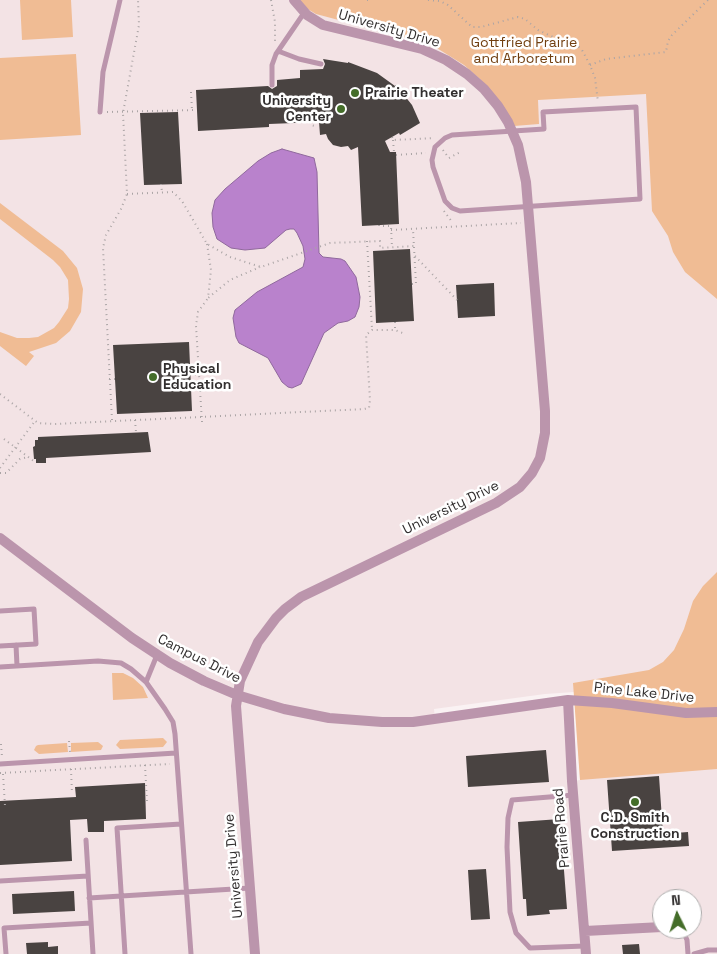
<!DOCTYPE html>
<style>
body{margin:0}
#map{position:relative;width:717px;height:954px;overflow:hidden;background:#faf2f3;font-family:"Space Grotesk",sans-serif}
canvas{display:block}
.north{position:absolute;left:652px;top:889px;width:50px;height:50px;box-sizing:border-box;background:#fff;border:1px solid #adacac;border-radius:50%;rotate:356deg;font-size:14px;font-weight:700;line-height:20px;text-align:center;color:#322f2f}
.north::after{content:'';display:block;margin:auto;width:18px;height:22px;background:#446d29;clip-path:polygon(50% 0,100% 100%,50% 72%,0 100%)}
</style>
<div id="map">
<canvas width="717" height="954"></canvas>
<div class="north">N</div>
</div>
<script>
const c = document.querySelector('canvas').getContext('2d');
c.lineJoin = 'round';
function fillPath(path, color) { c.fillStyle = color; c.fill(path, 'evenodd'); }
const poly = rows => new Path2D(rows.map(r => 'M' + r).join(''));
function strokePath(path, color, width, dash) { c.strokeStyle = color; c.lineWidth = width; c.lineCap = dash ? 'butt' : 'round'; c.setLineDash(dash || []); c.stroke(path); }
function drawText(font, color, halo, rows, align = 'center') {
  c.font = font + ' "Space Grotesk",sans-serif'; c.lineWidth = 5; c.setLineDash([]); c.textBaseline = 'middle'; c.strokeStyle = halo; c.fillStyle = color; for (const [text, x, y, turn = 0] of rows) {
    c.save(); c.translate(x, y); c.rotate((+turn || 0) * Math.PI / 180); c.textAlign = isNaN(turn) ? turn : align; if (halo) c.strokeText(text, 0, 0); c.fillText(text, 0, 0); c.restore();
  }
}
fillPath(poly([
 [0,0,717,0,717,954,0,954],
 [574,692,580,780,573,781,568,700,435,719,434,709,545,694],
 [662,899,692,899,692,929,662,929]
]), '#f3e3e5');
fillPath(poly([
 [20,0,71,0,73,37,22,40],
 [300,0,717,0,717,299,685,272,673,252,668,236,652,211,646,94,538,100,539,124,514,126,481,80,464,65,448,55,435,47,410,39,316,14,306,8],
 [76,54,81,135,0,140,0,58],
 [0,203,63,251,77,268,83,289,81,312,70,331,56,343,29,352,34,356,26,366,0,346,0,332,17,338,29,338,38,337,54,328,59,322,68,308,69,299,68,280,60,267,53,260,0,219],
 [717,572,717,769,580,780,573,683,649,670,663,662,674,650,684,629,693,601,703,586],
 [112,673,123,673,133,678,143,687,148,698,113,700],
 [163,738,167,742,163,747,120,749,116,745,120,740],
 [98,742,103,746,101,750,71,752,71,743],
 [67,743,68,752,39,754,34,750,36,746,38,745]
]), '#f0bc94');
const water = poly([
 [282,149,314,158,317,172,319,253,323,257,341,259,345,261,356,277,360,297,359,307,355,317,348,321,338,323,324,333,301,384,292,388,288,387,282,382,268,358,239,343,236,337,233,318,235,310,257,292,303,267,305,259,303,246,297,233,294,229,290,229,286,230,265,248,245,250,231,248,217,239,213,227,212,213,215,200,225,189,258,161,271,153,282,149]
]);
fillPath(water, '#b982cc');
strokePath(water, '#90699d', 1);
fillPath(poly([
 [323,59,348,63,348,62,377,73,395,86,396,85,412,105,420,123,400,135,399,133,385,141,390,152,396,152,399,224,362,226,358,147,351,150,348,146,341,147,333,145,328,139,326,134,320,135,319,122,269,124,269,127,198,131,196,90,268,86,272,89,277,86,277,80,300,78,300,70,323,69,325,64],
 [178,112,182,184,144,185,140,113],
 [410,249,414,321,376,323,373,251],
 [494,283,495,316,458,318,456,285],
 [189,342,192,411,117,414,113,345],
 [148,432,151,452,46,458,46,463,36,463,36,459,34,459,33,447,35,446,35,440,38,440,38,437],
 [546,750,549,782,468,787,466,756],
 [659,776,663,834,688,832,689,846,612,851,607,780],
 [145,783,146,819,104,821,104,832,88,832,87,819,70,820,72,861,0,865,0,801,76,797,75,787],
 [560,819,567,909,549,910,550,914,527,916,526,899,523,899,518,822],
 [486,869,490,919,471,920,468,870],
 [74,891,75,911,13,914,12,894],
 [48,942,48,947,58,946,58,954,27,954,26,943],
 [639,944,640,954,623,954,622,945]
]), '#494341');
strokePath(poly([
 [271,0,275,22,275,42],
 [367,0,370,0],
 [428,0,440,1,448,5,472,27,481,27,518,17,525,19,538,30,553,37,574,42,582,50,590,65,595,78,598,102],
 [590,65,606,59,666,52,668,41,672,35,708,0],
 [191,92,192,110],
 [107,112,197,110],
 [310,122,311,125,315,126],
 [392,137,393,140,434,138],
 [393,140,394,152],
 [443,150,449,158,462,151],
 [396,155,426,153],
 [161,184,162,192],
 [127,194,173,192,182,201,207,244,230,257,261,267,330,243,380,241,380,248,414,246],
 [444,211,453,223],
 [379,225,379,226,391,226,392,248],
 [391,230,521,223],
 [367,241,372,329],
 [207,244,211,270,208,298,230,280,260,267],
 [415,256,457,300],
 [412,284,416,284,413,229],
 [395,322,395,330],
 [190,375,199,374],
 [109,379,115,379],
 [0,394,38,423,55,424,364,409,369,408,370,400,366,335,372,330,395,330,405,334],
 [112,420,103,248,106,235,121,209,127,194,123,113,139,25,138,0],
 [135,420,136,432],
 [202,422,196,326,198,312,208,298],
 [4,439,35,462],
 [0,468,35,421],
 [0,473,6,473,20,459,28,457],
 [69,741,70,752],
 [1,744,2,757],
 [145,765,147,802],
 [71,769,72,794],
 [0,773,170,764],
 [3,774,5,806]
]), '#aaa4a5', 2, [1, 4]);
strokePath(poly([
 [278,51,299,59,321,64],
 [272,85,272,65,276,54,304,13],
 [636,107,640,199,460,211,452,208,445,201,433,167,432,160,435,147,445,138,452,135,544,129,543,112,636,107],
 [100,112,103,72,120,0],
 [0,611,34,609,36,644,0,646],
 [16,645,17,666],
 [0,667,98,661,121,663,131,669,146,682,165,709,173,722,175,734,191,954],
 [146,682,157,655],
 [0,764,176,753],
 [574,795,512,800,508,818,507,847,510,912,516,933,530,948,585,946],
 [86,840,93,954],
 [0,881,88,876],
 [89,898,250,888],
 [682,929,687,940,688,954],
 [6,954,4,928,91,923],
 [125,954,117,828,181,824],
 [694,954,708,950,717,950]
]), '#bb95ac', 5);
strokePath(poly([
 [0,538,132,638,170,663,204,681,237,695,284,709,329,718,382,722,413,722,568,700,612,703,686,713,717,712],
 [568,700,572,781,586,954],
 [585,931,662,927],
 [255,954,236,706,240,681,258,642,276,618,285,609,301,597,496,503,520,487,532,473,540,458,545,433,545,411,526,182,518,145,508,122,498,106,484,89,467,74,446,60,422,49,323,25,307,15,294,0]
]), '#bb95ac', 10);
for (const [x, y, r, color] of [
 [355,93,5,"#446d29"],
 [341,109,5,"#446d29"],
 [153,377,5,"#446d29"],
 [635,802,5,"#446d29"]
]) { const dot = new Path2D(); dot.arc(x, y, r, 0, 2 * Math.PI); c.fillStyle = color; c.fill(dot); strokePath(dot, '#fff', 2); }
drawText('14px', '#322f2f', '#fff', [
 ["University Drive",389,29,16],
 ["University Drive",451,508,-26],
 ["Campus Drive",199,659,27],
 ["Pine Lake Drive",644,693,6],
 ["Prairie Road",562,828,-95],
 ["University Drive",234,866,-95]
]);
drawText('14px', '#713f10', '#fff', [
 ["Gottfried Prairie",524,43],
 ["and Arboretum",524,59]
]);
drawText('bold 14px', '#322f2f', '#fff', [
 ["Prairie Theater",365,93],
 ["University",331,101,"right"],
 ["Center",331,117,"right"],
 ["Physical",163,369],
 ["Education",163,385],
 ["C.D. Smith",635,818,"center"],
 ["Construction",635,834,"center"]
], 'left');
</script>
